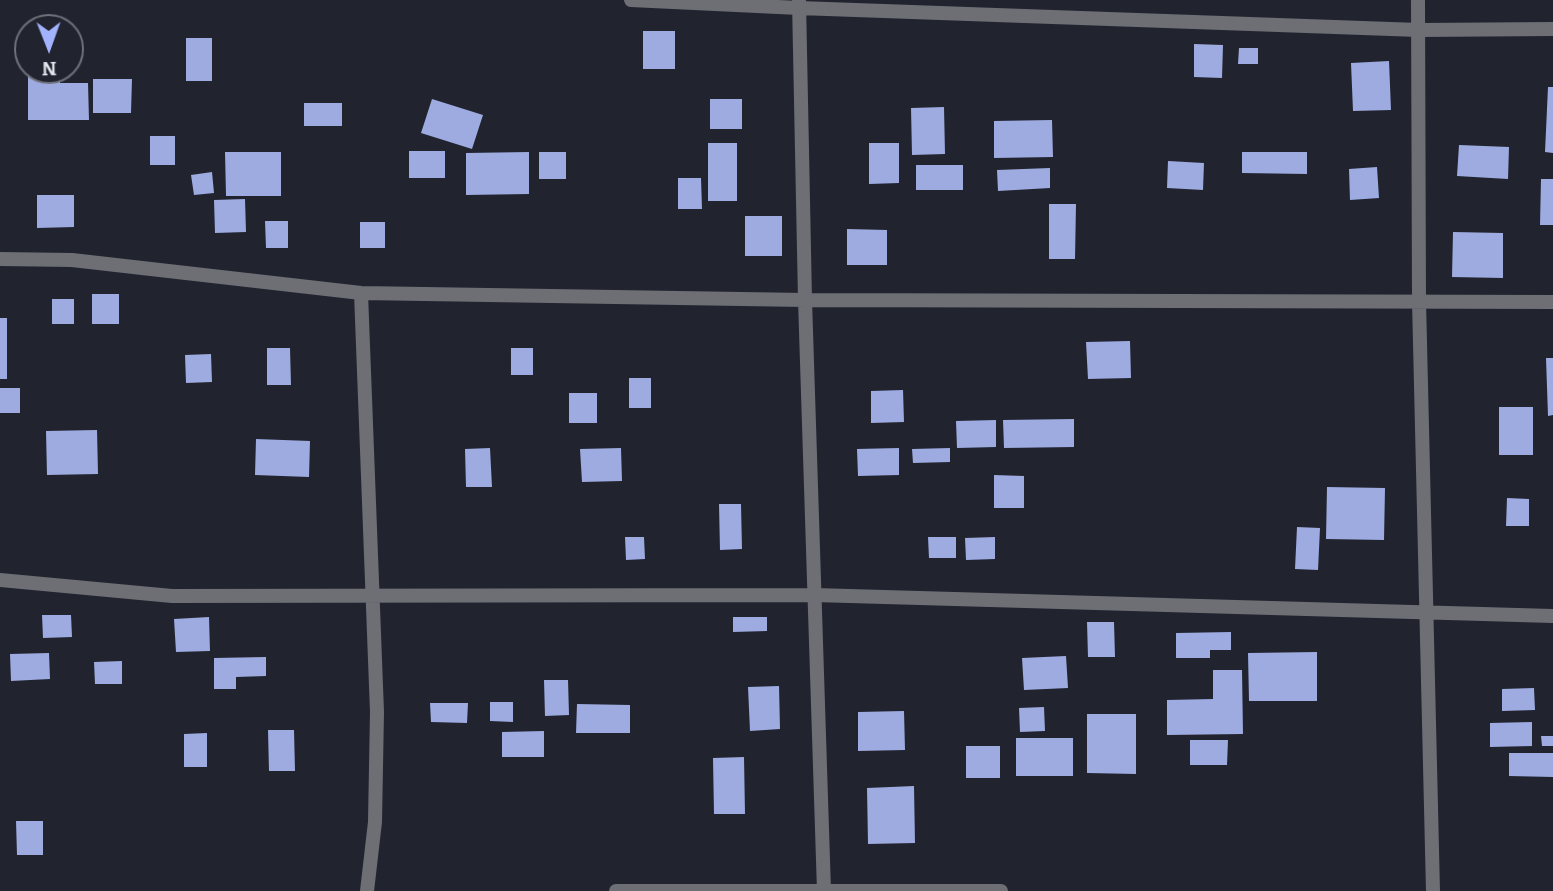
<!DOCTYPE html>
<style>
body{margin:0}
#map{position:relative;width:1553px;height:891px;overflow:hidden;background:#21242f;font-family:Bitter,serif}
canvas{display:block}
.north{position:absolute;left:14px;top:14px;width:70px;height:70px;box-sizing:border-box;background:#21242f;border:2px solid #6e707a;border-radius:50%;rotate:179deg;font-size:19px;font-weight:700;line-height:28px;text-align:center;color:#e1e3eb}
.north::after{content:'';display:block;margin:auto;width:24px;height:32px;background:#a2b2fd;clip-path:polygon(50% 0,100% 100%,50% 72%,0 100%)}
</style>
<div id="map">
<canvas width="1553" height="891"></canvas>
<div class="north">N</div>
</div>
<script>
const c = document.querySelector('canvas').getContext('2d');
c.lineJoin = 'round';
function fillPath(path, color) { c.fillStyle = color; c.fill(path, 'evenodd'); }
const poly = rows => new Path2D(rows.map(r => 'M' + r).join(''));
function strokePath(path, color, width, dash) { c.strokeStyle = color; c.lineWidth = width; c.lineCap = dash ? 'butt' : 'round'; c.setLineDash(dash || []); c.stroke(path); }
fillPath(poly([
 [643,31,675,31,675,69,643,69],
 [186,38,212,38,212,81,186,81],
 [1194,44,1223,45,1222,78,1194,77],
 [1239,48,1258,48,1258,64,1238,64],
 [1389,61,1391,110,1353,111,1351,63],
 [28,70,60,70,60,83,88,83,89,120,28,120],
 [93,79,132,79,131,113,93,113],
 [1548,87,1553,87,1553,153,1545,152],
 [432,99,483,115,472,149,421,133],
 [710,99,742,99,742,129,710,129],
 [304,103,342,103,342,126,304,126],
 [944,107,945,154,912,155,911,108],
 [1052,120,1053,157,994,158,994,121],
 [150,136,175,136,175,165,150,165],
 [708,143,737,143,737,201,708,201],
 [869,143,899,143,899,183,869,184],
 [1459,145,1509,147,1508,179,1457,176],
 [409,151,445,151,445,178,409,178],
 [225,152,281,152,281,196,226,196],
 [529,152,529,194,466,195,466,153],
 [539,152,566,152,566,179,539,179],
 [1242,152,1307,152,1307,174,1242,173],
 [1168,161,1204,163,1203,190,1167,188],
 [916,165,963,165,963,190,916,190],
 [1377,167,1379,198,1350,200,1349,169],
 [1050,168,1050,188,998,191,997,170],
 [212,172,214,193,194,195,191,175],
 [678,178,701,178,702,209,678,209],
 [1541,179,1553,179,1553,225,1540,225],
 [37,195,74,195,74,227,37,228],
 [245,199,246,232,215,233,214,200],
 [1049,204,1076,204,1075,259,1049,259],
 [745,216,782,216,782,256,745,256],
 [265,221,288,221,288,248,266,248],
 [360,222,385,222,385,248,360,248],
 [847,229,887,230,887,265,847,265],
 [1453,232,1503,233,1503,278,1452,277],
 [92,294,119,294,119,324,92,324],
 [52,299,74,299,74,324,52,324],
 [0,318,7,318,7,379,0,379],
 [1130,341,1131,378,1088,379,1086,342],
 [267,348,290,348,291,385,267,385],
 [511,348,533,348,533,375,511,375],
 [211,354,212,382,186,383,185,355],
 [1546,358,1553,358,1553,415,1548,416],
 [629,378,651,378,651,408,629,408],
 [0,388,20,388,20,413,0,413],
 [903,390,904,422,871,423,871,391],
 [569,393,597,393,597,423,569,423],
 [1499,407,1533,407,1533,455,1499,455],
 [1074,419,1074,447,1004,448,1003,420],
 [996,420,996,447,957,448,956,421],
 [97,430,98,474,47,475,46,431],
 [256,439,310,441,309,477,255,475],
 [490,448,492,487,466,487,465,449],
 [621,448,622,481,582,482,580,449],
 [899,448,899,475,858,476,857,449],
 [950,448,950,462,913,463,912,449],
 [994,475,1024,476,1024,508,994,508],
 [1327,487,1385,488,1384,540,1326,539],
 [1507,498,1529,499,1529,526,1506,526],
 [719,504,741,504,742,549,720,550],
 [1297,527,1320,528,1318,570,1295,569],
 [625,537,644,537,645,559,626,560],
 [928,537,956,537,956,558,929,558],
 [995,537,995,559,966,560,965,538],
 [42,615,71,615,72,637,43,638],
 [209,617,210,651,176,652,174,619],
 [733,617,767,617,767,631,733,632],
 [1087,622,1114,622,1115,657,1088,657],
 [1231,632,1231,650,1210,650,1210,658,1176,658,1176,633],
 [1317,652,1317,701,1249,701,1248,653],
 [49,653,50,679,11,681,10,654],
 [1066,656,1068,688,1024,690,1022,658],
 [266,657,266,676,236,677,236,689,214,689,214,658],
 [122,661,122,684,95,684,94,662],
 [1213,670,1242,670,1243,734,1167,735,1167,700,1213,699],
 [544,680,568,680,569,715,545,716],
 [779,686,780,729,750,731,748,687],
 [1534,688,1535,710,1502,711,1502,689],
 [490,702,513,702,513,722,490,721],
 [430,703,468,703,467,723,431,722],
 [577,704,630,705,630,733,576,733],
 [1044,707,1045,731,1020,732,1019,708],
 [904,711,905,750,858,751,858,712],
 [1087,714,1136,714,1136,774,1087,773],
 [1532,722,1532,746,1490,747,1490,723],
 [268,730,294,730,295,771,269,771],
 [544,731,544,757,502,757,502,732],
 [207,733,207,767,184,767,184,734],
 [1541,736,1553,736,1553,746,1542,746],
 [1016,738,1073,738,1073,776,1016,776],
 [1190,740,1228,740,1227,765,1190,765],
 [966,746,1000,746,1000,778,966,778],
 [1509,753,1553,753,1553,777,1509,776],
 [744,757,745,814,714,814,713,758],
 [914,786,915,843,868,844,867,788],
 [16,821,43,821,43,855,17,855]
]), '#9eabe1');
strokePath(poly([
 [631,0,799,8,1419,30,1553,29],
 [1418,0,1419,301,1433,891],
 [799,1,805,300,824,891],
 [0,259,72,260,361,293,805,300,1553,302],
 [361,293,377,712,375,822,367,891],
 [0,580,172,596,814,595,1553,616],
 [616,891,1001,891]
]), '#6d6f75', 14);
</script>
